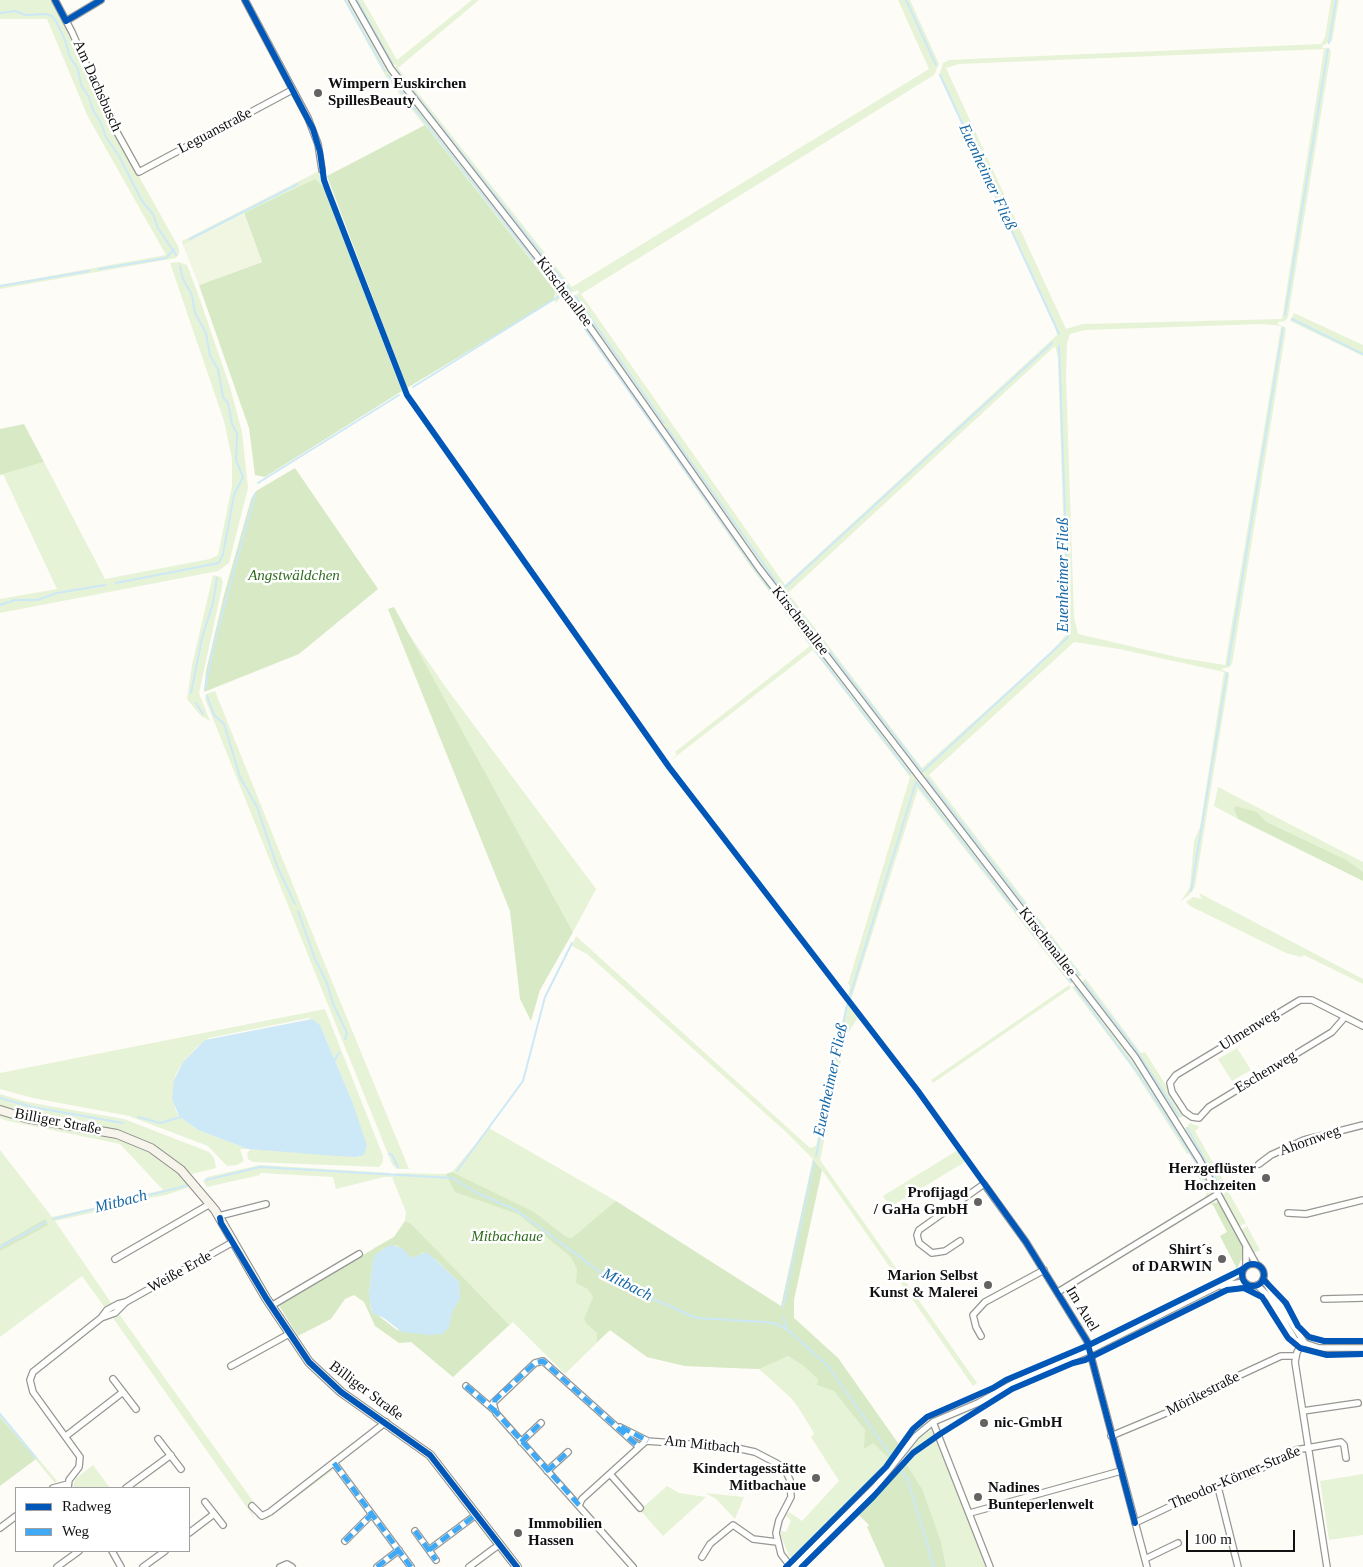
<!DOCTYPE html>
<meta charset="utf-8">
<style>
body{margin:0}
#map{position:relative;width:1363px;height:1567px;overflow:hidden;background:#fdfcf7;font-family:Georgia,serif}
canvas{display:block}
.legend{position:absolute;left:15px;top:1487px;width:175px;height:65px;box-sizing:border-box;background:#fff;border:1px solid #a0a0a0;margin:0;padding:6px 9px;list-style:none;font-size:15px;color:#111}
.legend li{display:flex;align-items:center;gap:10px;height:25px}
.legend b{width:25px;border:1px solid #a0a0a0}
.scale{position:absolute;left:1186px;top:1530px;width:109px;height:22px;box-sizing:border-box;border:2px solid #111;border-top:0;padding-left:6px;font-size:15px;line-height:18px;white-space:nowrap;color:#111;-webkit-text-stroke:4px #fff;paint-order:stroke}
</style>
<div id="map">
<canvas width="1363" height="1567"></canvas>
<ul class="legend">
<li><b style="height:6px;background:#0057b8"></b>Radweg</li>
<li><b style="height:6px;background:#3fa9f5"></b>Weg</li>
</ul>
<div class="scale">100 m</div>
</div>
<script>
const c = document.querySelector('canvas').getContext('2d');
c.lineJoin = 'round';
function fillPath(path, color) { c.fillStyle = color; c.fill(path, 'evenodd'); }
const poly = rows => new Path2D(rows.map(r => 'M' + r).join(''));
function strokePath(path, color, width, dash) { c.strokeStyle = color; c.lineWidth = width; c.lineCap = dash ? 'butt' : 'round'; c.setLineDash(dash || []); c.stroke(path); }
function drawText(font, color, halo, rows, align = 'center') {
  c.font = font + ' Georgia,serif'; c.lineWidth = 5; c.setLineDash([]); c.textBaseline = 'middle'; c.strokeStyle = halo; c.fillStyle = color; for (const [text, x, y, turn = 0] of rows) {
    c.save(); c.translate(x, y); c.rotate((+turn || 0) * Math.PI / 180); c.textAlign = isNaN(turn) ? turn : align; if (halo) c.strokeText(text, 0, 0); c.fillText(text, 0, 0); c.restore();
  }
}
fillPath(poly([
 [0,0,53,0,69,30,113,130,179,248,179,254,176,258,0,289,0,285,166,255,88,117,47,19,0,19],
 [344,0,349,0,396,81,563,294,558,301,555,303,555,291,386,77],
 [354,0,363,0,397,60,472,0,479,0,398,68,572,287,929,69,898,0,910,0,939,64,934,75,581,294,785,585,1057,335,1055,326,939,75,943,63,949,60,970,59,1321,44,1325,37,1331,0,1339,0,1332,41,1322,46,1323,48,1330,49,1331,52,1288,317,1285,321,1278,322,1278,324,1286,328,1285,336,1232,664,1229,667,1221,669,1229,673,1229,678,1195,887,1189,895,1181,901,1190,887,1194,841,1200,827,1224,672,1119,649,1074,642,929,775,1082,975,1078,977,784,597,572,297,579,293,578,290,571,293,567,291,439,127,394,69,397,65,391,65],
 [1324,49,1282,319,1083,324,1066,329,946,68,959,64],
 [1264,324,1281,326,1225,665,1181,658,1078,634,1074,617,1066,376,1067,343,1070,334,1085,330],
 [1055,346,1058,358,1067,634,1049,654,922,768,788,593],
 [319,171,324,187,315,180,244,213,183,245,182,241],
 [179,262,187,265,198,294,230,387,242,432,248,488,229,563,218,571,0,613,0,599,57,589,3,474,44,462,105,579,210,559,218,555,232,486,232,459,224,421,170,263],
 [566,300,570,302,685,466,1073,982,1070,984,918,789,851,1000,848,996,850,985,848,984,910,777,813,650,670,761,677,754,675,752,810,646,750,566,579,321,567,305,564,304],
 [1294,313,1363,345,1363,356,1290,321],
 [213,575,221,577,223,583,199,693,210,721,201,716,187,699,192,665],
 [408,633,447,689,596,889,573,932],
 [215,691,326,967,409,1169,397,1169,392,1164,205,699,206,694],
 [1218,787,1363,862,1363,872,1347,860,1267,822,1259,814,1239,807,1236,814,1238,819,1214,806],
 [1199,893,1363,979,1363,984,1304,955,1301,957,1286,953,1190,906,1186,902,1193,897,1202,899],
 [576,936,810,1148,816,1146,847,1001,859,1016,846,1036,820,1160,977,1383,973,1386,817,1163,786,1132,587,954,572,946],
 [1085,978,1141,1053,1145,1052,1185,1116,1179,1118,1175,1115,1130,1047,1082,983],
 [1069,985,1071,988,988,1045,933,1083,931,1080],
 [1077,985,1135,1062,1192,1151,1187,1154,1133,1069,1072,987],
 [325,1009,383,1156,383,1162,379,1167,253,1162,248,1159,247,1153,251,1149,359,1157,357,1121,352,1101,320,1025,309,1018,209,1038,197,1047,183,1062,176,1074,174,1080,175,1109,179,1116,198,1130,248,1149,240,1149,244,1161,237,1165,227,1166,208,1146,129,1116,33,1098,0,1089,0,1073],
 [1237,1048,1251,1070,1232,1081,1218,1059],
 [0,1094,27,1102,124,1119,209,1152,214,1158,216,1168,192,1174,165,1153,138,1138,116,1130,12,1110,0,1106],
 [0,1114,26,1122,126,1141,163,1160,180,1174,190,1187,166,1195,122,1203,91,1213,55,1221,112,1304,105,1308,82,1276,0,1337,0,1150,52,1217,93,1208,104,1203,163,1190,120,1144,8,1121,0,1118],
 [1190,1123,1200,1127,1195,1131,1225,1184,1229,1185,1221,1190,1184,1130],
 [489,1128,616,1201,786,1311,838,1358,900,1446,893,1456,901,1466,932,1441,940,1441,987,1567,885,1567,872,1526,860,1512,899,1472,891,1460,806,1546,793,1558,789,1556,781,1536,781,1531,786,1532,791,1520,786,1516,789,1512,802,1521,839,1481,811,1437,814,1433,798,1407,791,1398,759,1369,685,1366,647,1357,610,1330,565,1374,513,1322,453,1377,374,1308,358,1273,374,1248,394,1237,405,1221,406,1212,392,1177,384,1177,336,1189,333,1177,260,1173,260,1175,207,1187,203,1181,207,1177,260,1165,390,1173,392,1177,397,1173,446,1174,452,1172],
 [958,1150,965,1162,890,1207,883,1196],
 [1203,1169,1214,1191,1205,1197,1207,1192,1196,1173],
 [1231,1188,1229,1193,1246,1223,1240,1226,1238,1226,1222,1195],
 [1247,1226,1260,1250,1254,1253,1240,1231],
 [119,1314,255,1504,250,1508,255,1519,113,1318],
 [0,1413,57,1481,55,1483,0,1417],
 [931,1430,936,1435,905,1457,920,1438],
 [93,1465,110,1488,73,1488,75,1479],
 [331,1469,333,1470,266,1520,266,1518],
 [1363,1474,1363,1535,1329,1540,1320,1481],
 [667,1486,679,1493,706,1497,663,1536,640,1510],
 [705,1493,744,1497,735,1519,716,1499]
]), '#e7f3d7');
fillPath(poly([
 [425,125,555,291,554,300,407,388,327,176],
 [315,179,324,187,402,391,265,477,255,475,249,428,199,285,262,262,244,213],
 [24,424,44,462,0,475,0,429],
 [295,468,378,589,299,654,204,692,206,671,224,595,251,499,256,491],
 [394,607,573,932,540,990,531,1021,520,999,510,911,388,609],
 [1236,806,1257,812,1267,822,1347,860,1363,872,1363,881,1238,819,1234,809],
 [813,1159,822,1170,794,1300,794,1318,838,1358,900,1446,891,1460,873,1443,864,1449,865,1430,834,1391,817,1385,818,1379,804,1366,788,1356,759,1369,685,1366,647,1357,610,1330,597,1342,597,1333,586,1323,584,1319,593,1297,588,1289,576,1283,577,1269,571,1257,518,1214,455,1192,446,1174,452,1172,534,1212,566,1237,572,1238,616,1201,781,1306],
 [1217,1202,1220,1203,1244,1247,1245,1257,1241,1260,1237,1269,1220,1236,1227,1232,1213,1205,1210,1204],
 [45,1219,48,1225,0,1251,0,1245],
 [405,1221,411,1224,509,1325,453,1377,411,1342,399,1343,375,1326,364,1302,354,1295,345,1299,331,1319,298,1336,278,1304,394,1237],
 [396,1245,402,1248,410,1258,417,1257,423,1252,437,1260,459,1282,460,1299,452,1312,450,1324,431,1335,397,1330,371,1310,369,1290,373,1260,382,1249],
 [0,1417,36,1459,0,1486],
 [905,1462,922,1489,941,1542,946,1567,885,1567,867,1527,869,1525,858,1514,899,1473,898,1470]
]), '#d8eac5');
fillPath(poly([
 [244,213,262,262,199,285,183,245]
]), '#f0f6e1');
fillPath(poly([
 [312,1019,320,1025,352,1101,367,1146,364,1155,356,1157,336,1156,248,1149,198,1130,179,1116,172,1099,174,1080,183,1062,205,1040],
 [390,1245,402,1248,411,1258,427,1252,459,1282,460,1299,452,1312,449,1328,442,1334,431,1335,402,1332,384,1318,372,1313,369,1295,373,1260,376,1254]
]), '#cde8f7');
strokePath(poly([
 [345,0,385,71],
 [357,0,392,63],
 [906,0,936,65],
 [0,13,15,11,26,15,45,14,52,16,56,21,65,40,70,57,78,69,81,85,89,97,93,110,101,123,106,137,119,156,142,201,153,214,158,228,176,255],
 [1329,43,1336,0],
 [397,71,571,291],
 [388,75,562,296],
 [940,75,1059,334],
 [190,239,298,184],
 [99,269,166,258,174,249],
 [0,286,89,271],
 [575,296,664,423],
 [566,302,749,561,812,646],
 [1285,315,1328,49],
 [1292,319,1363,354],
 [413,387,561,295],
 [667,428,782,590,1052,343],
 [258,483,399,395],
 [116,583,219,563,223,554,234,495,243,477,236,460,237,434,232,424,228,403,223,397,218,369,210,356,206,333,195,313,192,295,183,279,180,266],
 [786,595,922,771],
 [0,605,15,600,37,600,57,593,105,585],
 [815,650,910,774],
 [1228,665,1283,328],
 [205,689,214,644,255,494],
 [191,693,202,638,213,603,217,578],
 [207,696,214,715,224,724,240,777,257,807,277,866,295,904],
 [196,703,203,714],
 [922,772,1068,637,1069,625,1059,346],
 [927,778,1079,975],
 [1191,891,1227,673],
 [298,911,315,959,327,983,333,1004,347,1033,345,1039],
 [1084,982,1134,1047,1179,1116],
 [1075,987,1140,1076,1197,1164,1210,1190],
 [850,996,916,782,1071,982],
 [334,1061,339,1053],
 [0,1098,32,1107,123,1123],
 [138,1117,160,1123,181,1117],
 [1187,1128,1219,1185],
 [389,1154,392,1155,398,1167],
 [816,1156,847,1005],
 [457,1171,523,1081,545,997,572,943],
 [206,1180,260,1167,452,1178,477,1193,516,1210,611,1280,696,1318,765,1322,777,1324,788,1330,828,1366,894,1460],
 [53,1219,189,1185],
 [0,1247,46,1222],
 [783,1307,814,1162],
 [783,1317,787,1329],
 [0,1414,36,1458],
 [896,1464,908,1480,934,1567]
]), '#cde8f7', 2);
const street = poly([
 [55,0,72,32,113,125,139,172,292,90],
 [245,0,308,118,318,144,322,170],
 [352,0,391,69,568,296,759,568,1135,1057,1199,1159,1256,1264],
 [66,21,101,0],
 [1345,1017,1332,1032,1209,1107,1199,1118,1192,1117,1185,1112,1172,1092,1170,1083,1176,1075,1300,1000,1312,1000,1363,1026],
 [1259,1164,1271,1155,1304,1140,1363,1125],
 [1288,1213,1306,1214,1363,1200],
 [219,1216,266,1204],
 [960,1241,945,1251,932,1253,919,1243,917,1235,919,1230,984,1184,1026,1242,1087,1341,1147,1567],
 [115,1259,210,1204],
 '1242 1275a11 11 0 1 1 22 0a11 11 0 1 1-22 0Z',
 [1246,1266,1246,1248],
 [1263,1279,1304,1342],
 [1257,1285,1270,1298,1295,1340,1319,1348,1363,1348],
 [1221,1286,1244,1282],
 [1058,1292,1218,1194],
 [1324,1299,1363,1298],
 [271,1306,359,1254],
 [101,1318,115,1313,126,1302],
 [981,1336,976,1327,973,1315,985,1302,1044,1270],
 [1304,1342,1297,1352,1295,1362,1327,1567],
 [231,1366,289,1334],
 [113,1379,136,1409],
 [466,1386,494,1410],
 [1303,1411,1358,1403],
 [933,1422,990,1567],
 [620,1427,648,1441],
 [66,1436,123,1392],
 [1111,1436,1190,1403,1240,1375,1281,1356,1295,1356],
 [158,1439,181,1469],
 [521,1442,541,1423],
 [334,1463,411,1567],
 [547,1471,568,1452],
 [610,1474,640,1508],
 [1218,1487,1238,1567],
 [53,1488,68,1484],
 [68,1488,69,1480,79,1467,80,1457,33,1392,30,1380,33,1372,101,1318,107,1310,118,1304,126,1302,233,1242],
 [126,1488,171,1455],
 [205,1502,223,1525],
 [579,1505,582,1499,646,1441,732,1447,755,1452,778,1464,785,1470,790,1480,791,1497,779,1520,776,1533,781,1554,791,1567],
 [252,1506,262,1516,270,1512,386,1422],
 [970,1513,1121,1471],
 [1135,1523,1192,1496,1251,1474,1296,1450,1341,1442,1344,1445,1346,1458],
 [0,1528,16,1516],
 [415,1531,436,1560],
 [189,1533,214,1514],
 [345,1541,372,1514],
 [429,1550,477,1514],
 [112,1551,121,1567],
 [702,1557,710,1544,733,1525,753,1539,777,1542],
 [1145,1559,1178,1543],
 [57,1567,79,1551],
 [143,1567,165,1551],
 [280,1567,287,1564,292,1567],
 [377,1567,399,1550],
 [469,1567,500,1544],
 [633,1567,496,1413,493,1403,535,1363,543,1361,639,1447],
 [794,1567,875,1487,916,1436,933,1422,978,1403,1016,1382,1090,1350,1218,1286,1242,1272]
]);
const secondary = poly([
 [0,1110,26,1118,117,1134,151,1148,181,1170,215,1210,266,1298,309,1362,341,1392,430,1455,517,1567]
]);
strokePath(street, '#979795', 8);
strokePath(secondary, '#8e8d8b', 10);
strokePath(street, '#fffffe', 5.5);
strokePath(secondary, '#f6f4eb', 8);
strokePath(poly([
 [466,1386,494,1410],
 [621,1427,648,1441],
 [521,1442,541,1423],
 [334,1463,411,1567],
 [547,1471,568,1452],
 [579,1505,494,1410,495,1400,535,1363,543,1361,639,1447],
 [415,1531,436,1560],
 [345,1541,372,1514],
 [429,1550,477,1514],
 [377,1567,399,1550]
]), '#3fa9f5', 5, [10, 5]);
strokePath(poly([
 [55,0,66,21,101,0],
 [245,0,313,129,320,152,324,180,328,191,407,395,669,767,918,1091,1026,1242,1087,1341,1135,1523],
 [220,1218,221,1223,266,1298,309,1362,341,1392,430,1455,517,1567],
 '1242 1275a11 11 0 1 1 22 0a11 11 0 1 1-22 0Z',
 [1263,1279,1286,1303,1298,1326,1309,1337,1324,1341,1363,1341],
 [786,1567,886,1467,913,1429,927,1417,993,1388,1006,1380,1089,1345,1243,1269],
 [802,1567,873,1497,913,1453,940,1434,1012,1389,1073,1363,1085,1360,1227,1290,1244,1288,1262,1297,1288,1338,1300,1348,1327,1355,1363,1354]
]), '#0057b8', 6);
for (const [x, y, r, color] of [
 [318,93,5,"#646362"],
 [1266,1178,5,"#646362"],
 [978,1202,5,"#646362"],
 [1222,1259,5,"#646362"],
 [988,1285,5,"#646362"],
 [984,1423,5,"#646362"],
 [816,1478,5,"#646362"],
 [978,1497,5,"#646362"],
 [518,1533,5,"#646362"]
]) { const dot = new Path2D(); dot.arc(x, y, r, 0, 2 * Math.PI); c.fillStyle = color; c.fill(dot); strokePath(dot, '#fff', 2); }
drawText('bold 15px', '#111', '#fff', [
 ["Wimpern Euskirchen",328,84,"left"],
 ["SpillesBeauty",328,101,"left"],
 ["Herzgeflüster",1256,1169],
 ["Hochzeiten",1256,1186],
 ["Profijagd",968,1193],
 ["/ GaHa GmbH",968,1210],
 ["Shirt´s",1212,1250],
 ["of DARWIN",1212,1267],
 ["Marion Selbst",978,1276],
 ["Kunst & Malerei",978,1293],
 ["nic-GmbH",994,1423,"left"],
 ["Kindertagesstätte",806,1469],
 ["Mitbachaue",806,1486],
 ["Nadines",988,1488,"left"],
 ["Bunteperlenwelt",988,1505,"left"],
 ["Immobilien",528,1524,"left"],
 ["Hassen",528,1541,"left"]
], 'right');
drawText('15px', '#111', '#fff', [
 ["Am Dachsbusch",97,86,66],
 ["Leguanstraße",215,131,-28],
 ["Kirschenallee",564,292,53],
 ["Kirschenallee",800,621,52],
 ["Kirschenallee",1047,942,52],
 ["Ulmenweg",1249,1030,-32],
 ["Eschenweg",1266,1072,-31],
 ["Billiger Straße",58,1122,11],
 ["Ahornweg",1310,1141,-20],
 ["Weiße Erde",180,1272,-29],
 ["Im Auel",1082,1309,59],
 ["Billiger Straße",366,1391,37],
 ["Mörikestraße",1203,1394,-27],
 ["Am Mitbach",702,1445,6],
 ["Theodor-Körner-Straße",1235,1478,-23]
]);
drawText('italic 15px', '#2f6b1f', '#fff', [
 ["Angstwäldchen",294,576],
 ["Mitbachaue",507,1237]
]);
drawText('italic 16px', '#1768a6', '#fff', [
 ["Euenheimer Fließ",987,177,65],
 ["Euenheimer Fließ",1064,575,-90],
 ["Euenheimer Fließ",831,1080,-78],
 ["Mitbach",121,1202,-14],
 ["Mitbach",627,1285,27]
]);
</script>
